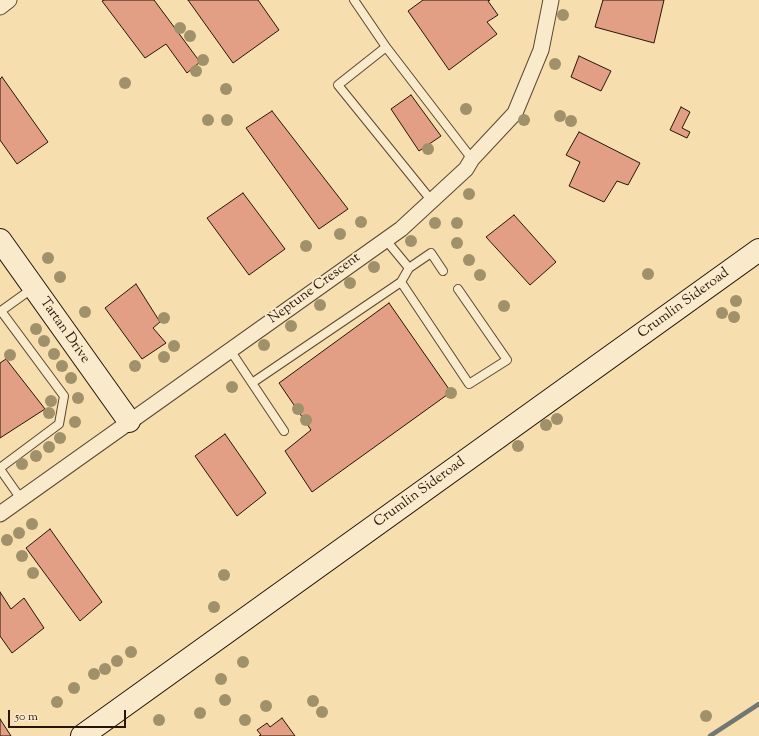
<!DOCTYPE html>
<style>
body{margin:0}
#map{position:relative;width:759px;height:736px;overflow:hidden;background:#f6deaf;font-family:"Sorts Mill Goudy",serif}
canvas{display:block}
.scale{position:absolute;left:8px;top:710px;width:118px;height:18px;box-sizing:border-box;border:2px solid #271607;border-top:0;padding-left:5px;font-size:12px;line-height:14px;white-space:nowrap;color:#271607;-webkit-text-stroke:3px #f9eacb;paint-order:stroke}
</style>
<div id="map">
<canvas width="759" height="736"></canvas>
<div class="scale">50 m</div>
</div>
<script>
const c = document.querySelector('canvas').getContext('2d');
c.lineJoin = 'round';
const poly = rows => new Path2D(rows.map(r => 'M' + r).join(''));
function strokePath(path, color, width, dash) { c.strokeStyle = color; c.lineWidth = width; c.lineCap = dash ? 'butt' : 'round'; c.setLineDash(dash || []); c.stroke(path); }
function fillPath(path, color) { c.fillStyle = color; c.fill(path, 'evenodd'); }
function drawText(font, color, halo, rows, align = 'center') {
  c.font = font + ' "Sorts Mill Goudy",serif'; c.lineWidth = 3.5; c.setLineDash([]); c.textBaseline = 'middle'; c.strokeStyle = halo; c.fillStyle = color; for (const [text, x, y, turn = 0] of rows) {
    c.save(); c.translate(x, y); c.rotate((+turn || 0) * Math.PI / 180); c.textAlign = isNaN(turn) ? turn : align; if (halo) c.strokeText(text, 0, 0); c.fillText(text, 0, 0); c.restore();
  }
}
strokePath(poly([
 [710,736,759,704]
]), '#717871', 4.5);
const building = poly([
 [104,0,154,0,200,62,187,73,166,44,145,58,102,1,104,0],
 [188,0,258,0,279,30,233,63,188,0],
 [423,0,490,0,488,1,498,15,487,22,497,34,449,70,408,11,423,0],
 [603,0,664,0,654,43,595,27,603,0],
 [579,56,611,71,601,91,571,77,579,56],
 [2,77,48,142,17,164,0,140,0,79,2,77],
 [411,95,441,136,419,151,391,109,411,95],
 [681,107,690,112,682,128,690,132,687,138,670,130,681,107],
 [272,111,348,209,319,229,246,128,272,111],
 [579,132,640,163,628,185,617,181,604,202,569,186,580,162,566,155,579,132],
 [243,193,285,249,249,275,207,218,243,193],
 [514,215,556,262,530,285,486,237,514,215],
 [136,284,160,322,153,328,166,343,142,359,105,308,136,284],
 [389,303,451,392,312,492,285,451,311,430,279,383,389,303],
 [6,359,45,409,0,438,0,363,6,359],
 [225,434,266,493,237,516,195,456,225,434],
 [50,529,102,602,80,621,26,548,50,529],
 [0,592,11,609,24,598,44,628,12,653,0,636,0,592],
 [282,718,295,736,259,736,261,735,257,730,267,723,270,727,282,718],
 [0,719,11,736,0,736,0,719]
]);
fillPath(building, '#e29f86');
strokePath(building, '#271607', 1);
const lane = poly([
 [354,0,386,47,338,85,431,200],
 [386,47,472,159],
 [385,239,409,268],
 [401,282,469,384,507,360,458,289],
 [230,350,284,431],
 [252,383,401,282,409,268,431,253,443,271],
 [0,468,59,424,64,396,1,311,33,288],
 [0,469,21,499]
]);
const street = poly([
 [0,7,9,0],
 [0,514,401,229,466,169,472,159,515,113,541,50,551,0]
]);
const secondary = poly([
 [0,240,129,421],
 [82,736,759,250]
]);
strokePath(lane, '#5b4831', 10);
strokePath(street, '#5b4831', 17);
strokePath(secondary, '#271607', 24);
strokePath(lane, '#f9eacb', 8);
strokePath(street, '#f9eacb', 15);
strokePath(secondary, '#f9eacb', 22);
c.fillStyle = '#a1916b';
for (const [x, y] of [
 [563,15],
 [180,28],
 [190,36],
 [203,60],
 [555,64],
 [196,71],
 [125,83],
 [226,89],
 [466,109],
 [560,116],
 [208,120],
 [227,120],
 [524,120],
 [571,121],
 [428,149],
 [469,194],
 [361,222],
 [435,223],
 [457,223],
 [340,234],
 [411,241],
 [457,243],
 [306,246],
 [48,258],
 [469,260],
 [374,267],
 [648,274],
 [480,275],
 [60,277],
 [350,283],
 [736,301],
 [320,305],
 [504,306],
 [85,312],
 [722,313],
 [734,317],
 [164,318],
 [291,326],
 [36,329],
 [44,341],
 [264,345],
 [174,346],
 [54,354],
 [10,355],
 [164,357],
 [62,366],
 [135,366],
 [71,378],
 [232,387],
 [451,393],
 [78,398],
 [51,401],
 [298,409],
 [49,413],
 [557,419],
 [306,420],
 [75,422],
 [546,425],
 [60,438],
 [518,446],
 [49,447],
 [36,456],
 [22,464],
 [32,524],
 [19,533],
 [7,540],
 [22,556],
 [33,573],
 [224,575],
 [214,607],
 [131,652],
 [117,661],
 [243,662],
 [105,669],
 [94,674],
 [221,679],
 [74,688],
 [225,700],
 [313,701],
 [57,702],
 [266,706],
 [322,712],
 [200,713],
 [706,716],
 [159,720],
 [245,720]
]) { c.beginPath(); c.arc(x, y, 6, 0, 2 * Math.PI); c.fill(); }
drawText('14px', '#271607', '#f9eacb', [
 ["Neptune Crescent",315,289,-36],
 ["Crumlin Sideroad",684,304,-36],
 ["Tartan Drive",64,331,55],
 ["Crumlin Sideroad",420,493,-36]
]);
</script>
